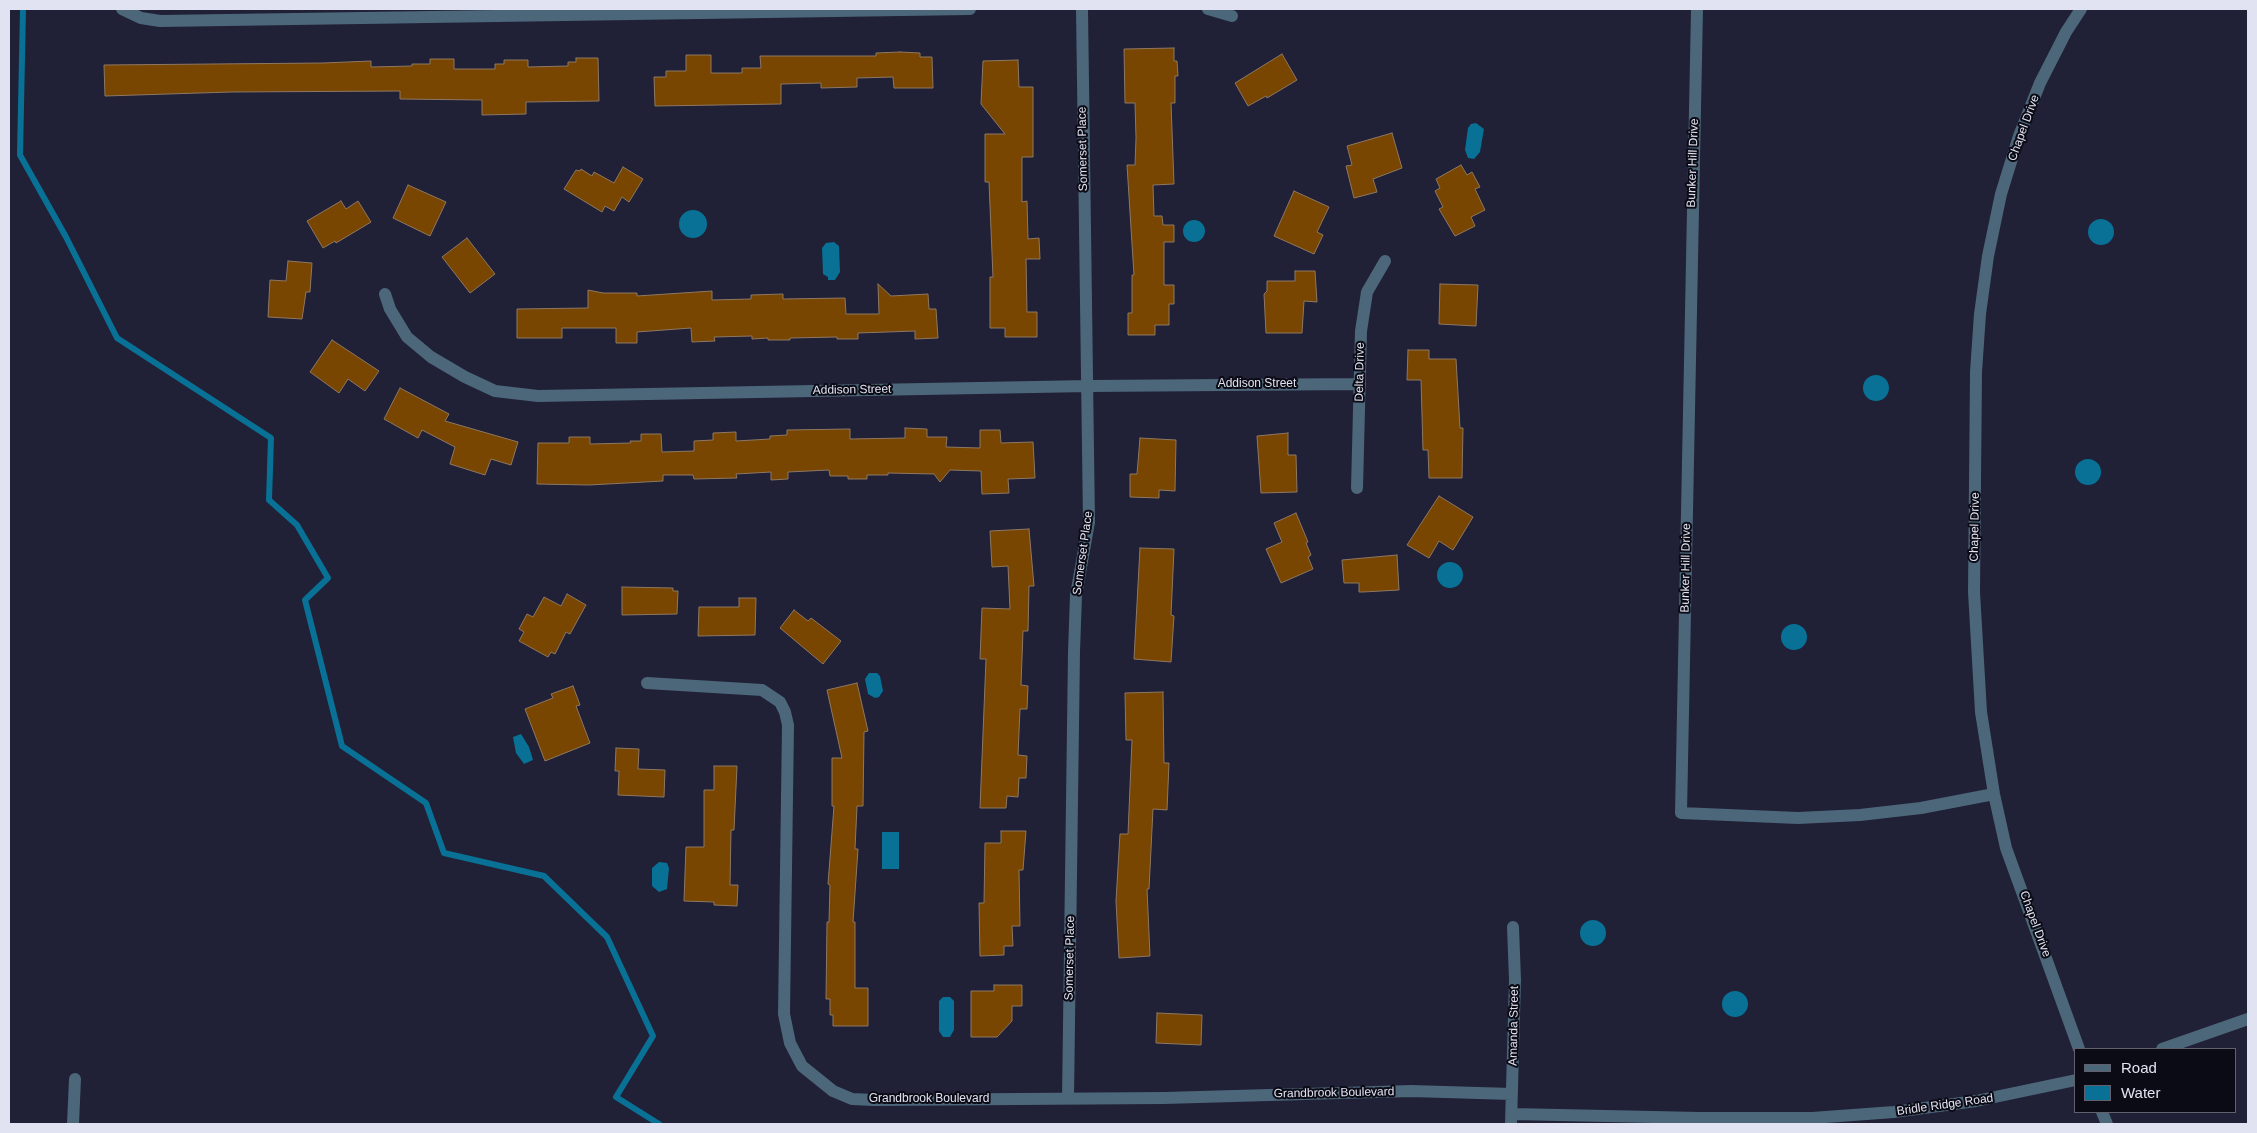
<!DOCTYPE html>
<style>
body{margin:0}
#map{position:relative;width:2257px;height:1133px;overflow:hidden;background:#202036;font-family:Helvetica,sans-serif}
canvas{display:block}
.frame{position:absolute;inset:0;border:10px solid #e2e3f2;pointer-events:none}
.legend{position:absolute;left:2074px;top:1048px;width:162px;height:65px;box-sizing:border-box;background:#0b0b15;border:1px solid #61616d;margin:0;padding:6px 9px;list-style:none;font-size:15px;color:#e2e3f2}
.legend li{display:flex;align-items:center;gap:10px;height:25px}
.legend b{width:25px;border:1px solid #61616d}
</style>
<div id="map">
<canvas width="2257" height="1133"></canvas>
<div class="frame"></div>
<ul class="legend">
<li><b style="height:6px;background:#4c667a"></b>Road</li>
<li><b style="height:14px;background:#087195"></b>Water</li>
</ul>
</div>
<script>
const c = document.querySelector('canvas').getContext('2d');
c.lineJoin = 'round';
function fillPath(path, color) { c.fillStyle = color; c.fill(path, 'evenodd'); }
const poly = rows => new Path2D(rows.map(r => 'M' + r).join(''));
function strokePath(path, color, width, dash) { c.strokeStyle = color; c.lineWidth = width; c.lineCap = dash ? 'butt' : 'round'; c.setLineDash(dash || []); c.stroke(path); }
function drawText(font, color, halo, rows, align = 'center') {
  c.font = font + ' Helvetica,sans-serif'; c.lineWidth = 4; c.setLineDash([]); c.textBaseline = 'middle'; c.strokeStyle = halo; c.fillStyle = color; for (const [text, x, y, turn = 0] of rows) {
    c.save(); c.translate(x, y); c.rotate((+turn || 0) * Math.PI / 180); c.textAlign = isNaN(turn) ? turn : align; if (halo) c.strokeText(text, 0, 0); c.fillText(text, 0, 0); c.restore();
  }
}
fillPath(poly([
 [1476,123,1484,129,1480,152,1474,159,1468,158,1465,150,1468,128,1471,124],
 '679 224a14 14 0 1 1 28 0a14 14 0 1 1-28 0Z',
 '2088 232a13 13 0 1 1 26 0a13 13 0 1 1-26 0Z',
 '1183 231a11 11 0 1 1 22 0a11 11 0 1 1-22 0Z',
 [834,242,839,246,840,272,835,280,828,280,828,277,823,274,822,248,826,243],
 '1863 388a13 13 0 1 1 26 0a13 13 0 1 1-26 0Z',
 '2075 472a13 13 0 1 1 26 0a13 13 0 1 1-26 0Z',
 '1437 575a13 13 0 1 1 26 0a13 13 0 1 1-26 0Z',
 '1781 637a13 13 0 1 1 26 0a13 13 0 1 1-26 0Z',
 [869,673,877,673,880,676,883,691,879,697,875,698,868,694,865,679],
 [521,734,529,747,533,760,524,764,516,753,513,737],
 [882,832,899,832,899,869,882,869],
 [659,862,667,863,669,868,667,889,659,892,652,886,652,868],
 '1580 933a13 13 0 1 1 26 0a13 13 0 1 1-26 0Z',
 '1722 1004a13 13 0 1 1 26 0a13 13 0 1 1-26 0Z',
 [943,997,950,997,954,1001,954,1030,950,1037,943,1037,939,1031,939,1001]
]), '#087195');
strokePath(poly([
 [23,9,20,155,66,237,117,338,271,438,269,500,297,525,328,578,305,600,342,746,426,803,444,853,544,876,607,937,653,1036,616,1097,659,1124]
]), '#087195', 6);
const building = poly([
 [1174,48,1174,61,1177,61,1178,76,1175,76,1175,103,1171,103,1174,184,1153,185,1154,216,1162,216,1163,225,1174,225,1174,242,1164,242,1164,285,1174,285,1174,304,1169,304,1169,325,1155,325,1155,335,1128,335,1128,313,1132,313,1132,275,1134,275,1127,165,1135,165,1136,138,1135,103,1125,103,1124,49,1174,48],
 [900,52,920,53,920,57,932,57,933,88,894,88,893,77,857,78,857,87,821,88,821,83,781,84,781,104,655,106,654,77,666,77,666,71,686,71,686,55,711,55,711,73,742,73,742,68,761,68,760,56,876,56,876,53,900,52],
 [1282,54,1297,80,1267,98,1266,96,1248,106,1235,83,1282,54],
 [576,58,598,58,599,101,526,102,526,114,482,115,482,100,400,99,400,91,231,92,105,96,104,65,323,63,371,61,371,67,412,66,412,64,430,64,430,59,454,59,454,69,495,69,495,64,504,64,504,60,528,60,528,67,568,66,568,62,576,62,576,58],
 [1018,60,1019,87,1033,87,1033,157,1022,157,1022,202,1027,201,1028,239,1039,238,1040,259,1026,259,1027,312,1037,312,1037,337,1005,337,1005,328,990,328,990,277,993,277,989,182,985,182,985,134,1005,134,981,104,983,61,1018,60],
 [1392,133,1402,168,1373,179,1377,192,1354,198,1346,166,1352,165,1347,146,1392,133],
 [1461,165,1467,175,1472,172,1480,187,1475,189,1485,210,1471,217,1475,226,1455,236,1439,209,1443,207,1435,191,1440,188,1436,179,1461,165],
 [623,167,643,179,629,202,622,197,614,211,605,206,602,212,564,189,576,170,580,171,581,169,592,176,594,172,614,183,623,167],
 [408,185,446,202,430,236,393,218,408,185],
 [1294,191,1329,207,1317,232,1323,235,1314,254,1274,236,1294,191],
 [341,201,346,209,358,201,371,222,336,243,335,241,323,248,307,221,341,201],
 [467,238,495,274,470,293,442,257,467,238],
 [288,261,312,263,310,292,306,292,302,319,268,317,270,280,286,281,288,261],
 [1295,271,1315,271,1317,302,1304,301,1302,333,1266,333,1264,294,1267,291,1267,281,1295,281,1295,271],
 [878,284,891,296,928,294,929,309,936,309,938,338,915,339,915,331,858,333,858,339,837,339,837,337,790,338,790,340,768,340,768,338,752,339,752,336,714,337,715,341,692,342,691,328,637,332,637,343,616,343,616,328,562,328,562,338,517,338,517,309,588,308,588,290,603,293,637,293,637,296,712,291,712,300,751,299,751,295,783,294,783,299,845,298,846,314,879,314,878,284],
 [1440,284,1478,285,1476,326,1439,324,1440,284],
 [332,340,379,371,365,391,348,379,339,393,310,372,332,340],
 [1408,350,1429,350,1429,359,1456,359,1460,428,1463,428,1462,478,1429,478,1428,450,1423,450,1421,380,1407,380,1408,350],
 [400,388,449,414,445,421,518,442,511,465,491,459,485,475,450,464,455,447,422,430,418,438,384,419,400,388],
 [905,428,927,429,927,437,947,437,946,447,980,448,980,430,1000,430,1001,443,1033,442,1035,478,1008,479,1009,493,982,494,981,471,950,470,940,482,934,474,888,473,888,475,867,475,867,479,848,479,848,476,830,476,829,470,788,472,788,479,771,480,771,472,736,474,737,478,694,479,693,475,663,475,663,481,589,485,537,484,538,443,569,443,569,437,590,437,590,444,631,443,630,441,641,441,641,434,661,434,662,452,694,451,694,441,713,440,713,433,736,432,736,441,770,439,770,436,787,435,787,430,850,429,850,439,905,438,905,428],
 [1288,433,1288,455,1296,455,1297,492,1261,493,1257,436,1288,433],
 [1140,438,1176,440,1175,491,1159,490,1159,498,1130,497,1130,474,1137,474,1140,438],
 [1439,496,1473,517,1453,550,1439,541,1429,558,1407,545,1439,496],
 [1296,513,1308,542,1306,543,1311,555,1308,557,1313,569,1281,583,1266,549,1282,542,1274,523,1296,513],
 [1029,529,1034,586,1029,586,1028,631,1023,631,1021,685,1028,686,1027,709,1020,709,1018,755,1027,756,1026,778,1019,778,1018,797,1007,796,1006,808,980,808,986,659,980,659,982,608,1010,609,1008,566,992,567,990,531,1029,529],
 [1140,548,1174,549,1171,615,1174,616,1171,662,1134,659,1140,548],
 [1397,555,1399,590,1363,592,1359,592,1359,583,1344,583,1342,560,1397,555],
 [622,587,673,588,673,591,678,591,677,614,622,615,622,587],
 [567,594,586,605,570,634,566,632,555,654,551,652,548,657,519,641,524,632,519,629,527,614,533,617,544,597,561,606,567,594],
 [739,598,756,598,755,635,698,636,699,607,739,607,739,598],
 [794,610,808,621,811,618,841,641,823,664,780,628,794,610],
 [857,683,868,731,864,732,863,806,857,806,855,849,858,849,853,922,855,922,855,988,868,988,868,1026,833,1026,833,1015,830,1015,830,999,826,999,827,922,829,922,830,885,828,884,834,806,832,806,832,758,842,758,827,690,857,683],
 [573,686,580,705,576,706,590,743,545,761,525,709,553,698,551,694,573,686],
 [1163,692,1164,763,1169,763,1167,810,1153,809,1149,889,1147,889,1150,956,1119,958,1116,901,1120,834,1128,834,1132,740,1126,740,1125,693,1163,692],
 [616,748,639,749,638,769,665,770,664,797,618,795,619,771,615,771,616,748],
 [714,766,737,766,734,830,731,830,730,885,738,885,737,906,714,905,714,902,684,901,686,847,704,847,704,790,714,790,714,766],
 [1001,831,1026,831,1023,870,1019,870,1020,926,1012,926,1013,946,1004,946,1004,955,980,956,979,903,984,903,985,843,1001,843,1001,831],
 [994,985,1022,985,1022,1006,1012,1006,1012,1021,997,1037,971,1037,971,991,994,991,994,985],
 [1157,1013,1202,1015,1201,1045,1156,1043,1157,1013]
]);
fillPath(building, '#784600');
strokePath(building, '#8e7863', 1);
strokePath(poly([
 [122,9,141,18,160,21,970,9],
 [1208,9,1232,16],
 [1697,9,1681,813,1798,818,1860,815,1921,808,1994,794],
 [385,294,390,309,407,337,431,357,465,377,495,391,538,396,1089,386,1360,384],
 [1357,488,1361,331,1367,292,1385,261],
 [647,683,762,690,780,702,785,712,788,725,784,1014,790,1043,802,1066,833,1091,852,1099,874,1100,1164,1098,1411,1091,1512,1094],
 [2079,1049,2006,848,1994,794,1981,712,1974,592,1976,372,1980,314,1988,256,2001,194,2019,136,2040,83,2066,32,2081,9],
 [2162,1049,2248,1019],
 [1068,1098,1074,652,1076,595,1089,522,1082,9],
 [2102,1112,2107,1124],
 [1512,1114,1700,1118,1812,1118,1894,1112,1976,1101,2076,1080],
 [73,1124,75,1079],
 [1511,1124,1515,980,1513,927]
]), '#4c667a', 12);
drawText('12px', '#e2e3f2', '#0b0b15', [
 ["Chapel Drive",2024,128,-70],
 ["Somerset Place",1083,149,-91],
 ["Bunker Hill Drive",1693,163,-88],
 ["Delta Drive",1360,372,-89],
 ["Addison Street",1257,384],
 ["Addison Street",852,390,-1],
 ["Chapel Drive",1975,527,-89],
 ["Somerset Place",1083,553,-82],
 ["Bunker Hill Drive",1686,568,-89],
 ["Chapel Drive",2035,924,70],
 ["Somerset Place",1070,958,-89],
 ["Amanda Street",1514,1026,-89],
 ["Grandbrook Boulevard",1334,1093,-1],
 ["Grandbrook Boulevard",929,1099],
 ["Bridle Ridge Road",1945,1105,-8]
]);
</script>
